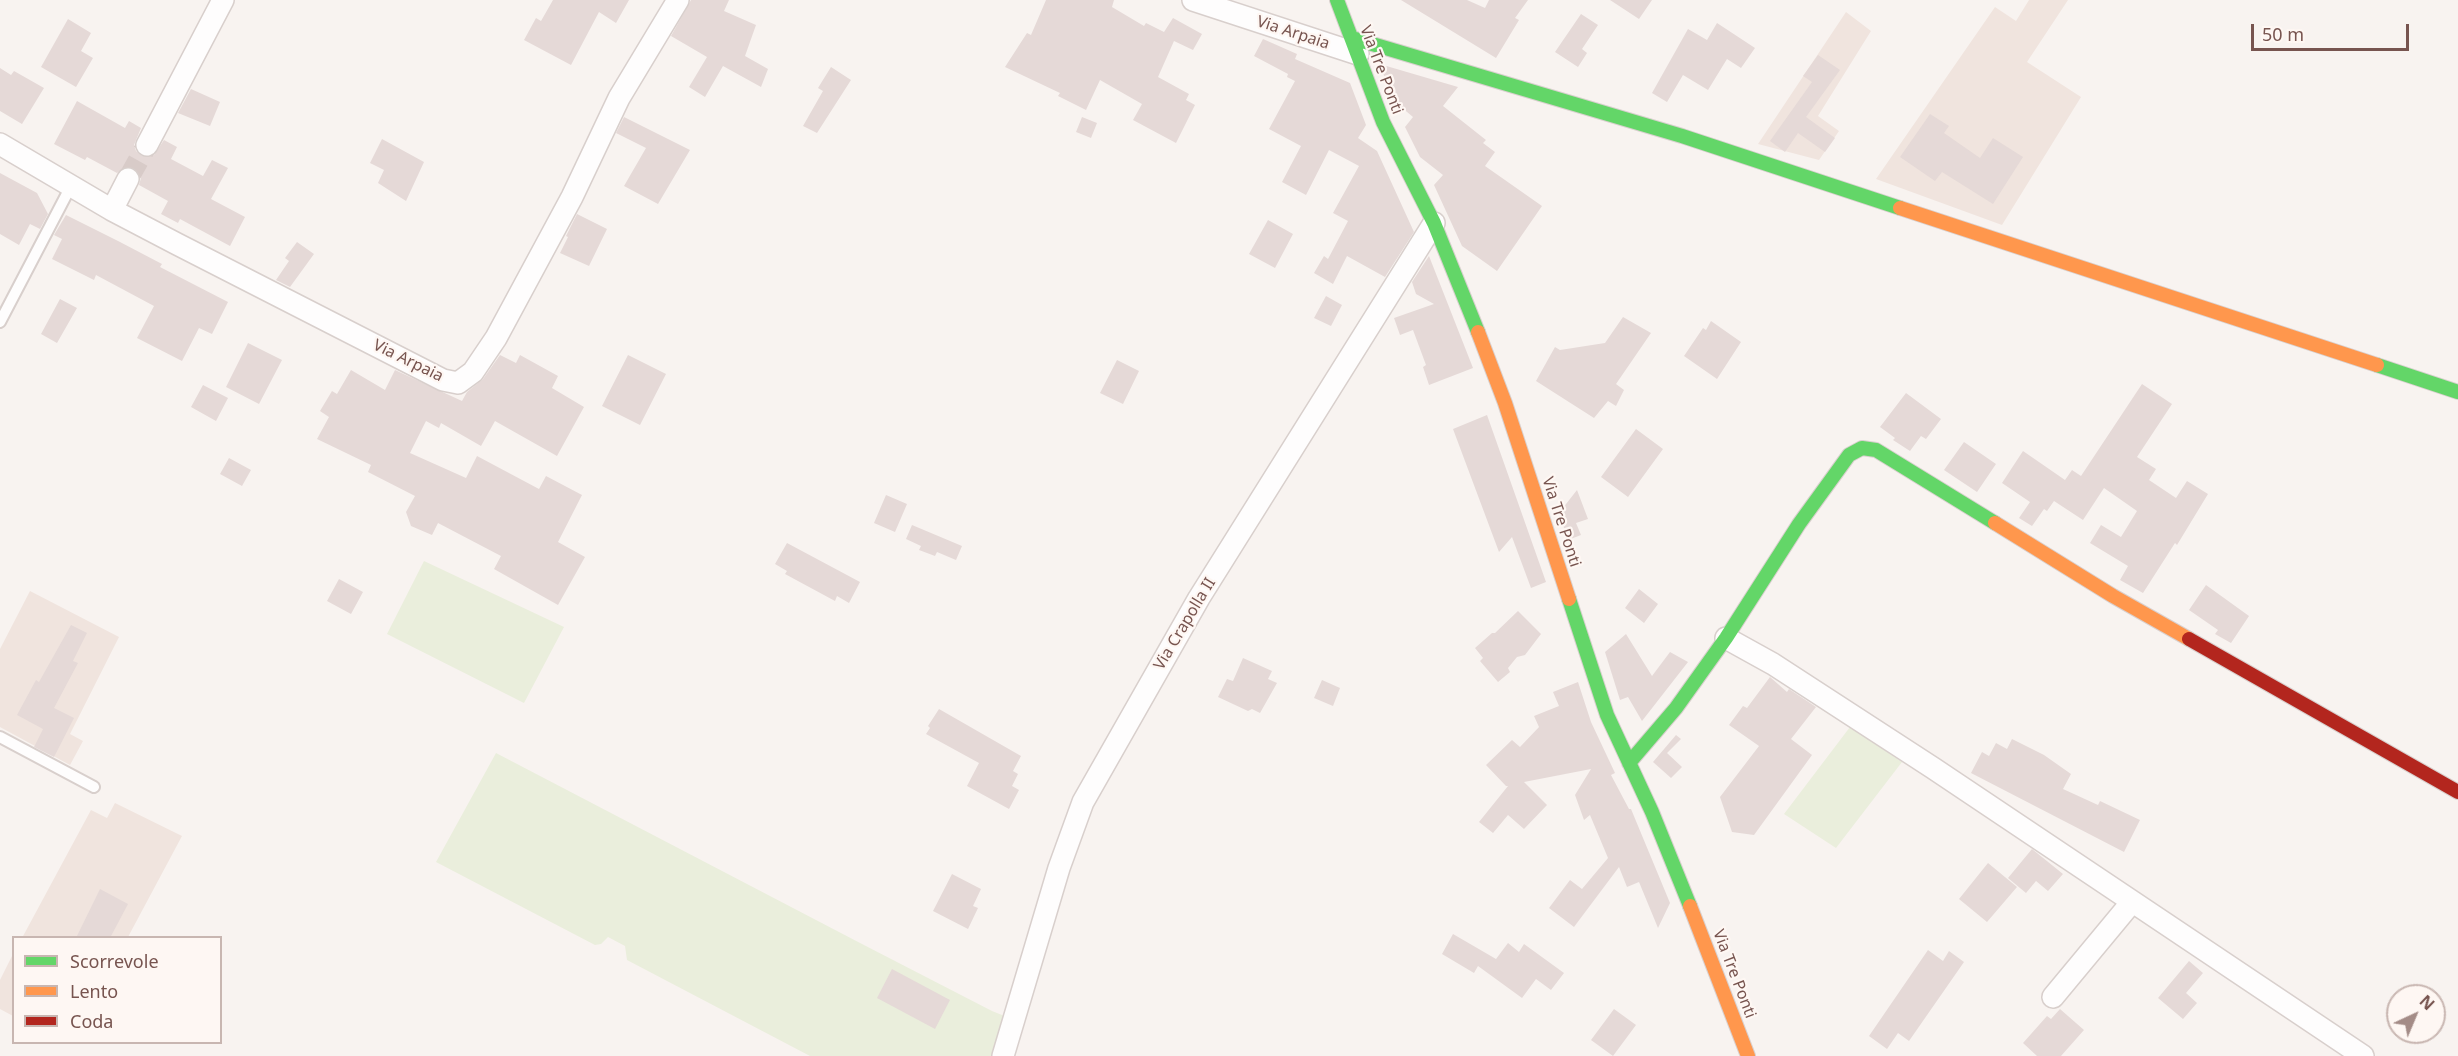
<!DOCTYPE html>
<style>
body{margin:0}
#map{position:relative;width:2458px;height:1056px;overflow:hidden;background:#f8f3f0;font-family:"Noto Sans",sans-serif}
canvas{display:block}
.legend{position:absolute;left:12px;top:936px;width:210px;height:108px;box-sizing:border-box;background:#fef7f3;border:2px solid #c8b6b1;margin:0;padding:8px 10px;list-style:none;font-size:18px;color:#77544f}
.legend li{display:flex;align-items:center;gap:12px;height:30px}
.legend b{width:30px;border:2px solid #c8b6b1}
.north{position:absolute;left:2386px;top:984px;width:60px;height:60px;box-sizing:border-box;background:#fef7f3;border:2px solid #c8b6b1;border-radius:50%;rotate:44deg;font-size:16px;font-weight:700;line-height:24px;text-align:center;color:#77544f}
.north::after{content:'';display:block;margin:auto;width:21px;height:27px;background:#a48c87;clip-path:polygon(50% 0,100% 100%,50% 72%,0 100%)}
.scale{position:absolute;left:2251px;top:24px;width:158px;height:27px;box-sizing:border-box;border:3px solid #77544f;border-top:0;padding-left:8px;font-size:18px;line-height:21px;white-space:nowrap;color:#77544f;-webkit-text-stroke:4px #fef7f3;paint-order:stroke}
</style>
<div id="map">
<canvas width="2458" height="1056"></canvas>
<ul class="legend">
<li><b style="height:8px;background:#63d668"></b>Scorrevole</li>
<li><b style="height:8px;background:#ff974d"></b>Lento</li>
<li><b style="height:8px;background:#b3261e"></b>Coda</li>
</ul>
<div class="north">N</div>
<div class="scale">50 m</div>
</div>
<script>
const c = document.querySelector('canvas').getContext('2d');
c.lineJoin = 'round';
function fillPath(path, color) { c.fillStyle = color; c.fill(path, 'evenodd'); }
const poly = rows => new Path2D(rows.map(r => 'M' + r).join(''));
function strokePath(path, color, width, dash) { c.strokeStyle = color; c.lineWidth = width; c.lineCap = dash ? 'butt' : 'round'; c.setLineDash(dash || []); c.stroke(path); }
function drawText(font, color, halo, rows, align = 'center') {
  c.font = font + ' "Noto Sans",sans-serif'; c.lineWidth = 4.5; c.setLineDash([]); c.textBaseline = 'middle'; c.strokeStyle = halo; c.fillStyle = color; for (const [text, x, y, turn = 0] of rows) {
    c.save(); c.translate(x, y); c.rotate((+turn || 0) * Math.PI / 180); c.textAlign = isNaN(turn) ? turn : align; if (halo) c.strokeText(text, 0, 0); c.fillText(text, 0, 0); c.restore();
  }
}
fillPath(poly([
 [2029,0,2068,0,2027,62,2081,97,2002,225,1876,179,1995,7,2016,21],
 [1846,12,1871,31,1818,116,1839,131,1819,160,1758,144],
 [30,591,119,637,70,734,83,741,70,765,0,727,0,649],
 [115,803,182,836,128,937,22,938,91,810,107,818],
 [13,954,13,1016,0,1009,0,980]
]), '#f0e4de');
fillPath(poly([
 [424,561,564,627,524,703,387,634],
 [1850,727,1902,762,1836,848,1784,814],
 [496,753,862,944,992,1011,1007,1017,994,1056,810,1056,627,960,625,946,608,937,601,944,595,945,436,862]
]), '#eaeedc');
fillPath(poly([
 [553,0,629,0,616,23,599,12,571,65,524,40,536,18,541,21],
 [691,0,729,0,724,11,756,25,745,56,768,69,761,87,723,66,705,97,689,87,707,57,671,36],
 [1046,0,1114,0,1112,7,1144,26,1146,23,1164,32,1173,18,1202,34,1193,50,1174,41,1158,77,1189,94,1186,100,1195,105,1176,143,1133,120,1142,104,1100,80,1086,110,1058,96,1060,93,1005,67,1027,33,1031,35],
 [1401,0,1467,0,1485,8,1489,0,1528,0,1515,18,1519,20,1496,58],
 [1610,0,1652,0,1639,19],
 [1581,14,1598,25,1582,49,1587,53,1578,67,1555,52],
 [68,19,91,33,81,51,93,58,76,87,41,67],
 [1717,23,1755,48,1741,68,1727,59,1708,90,1683,75,1667,102,1652,93,1688,29,1707,40],
 [1263,39,1297,54,1295,59,1350,83,1366,125,1358,138,1377,151,1414,232,1385,277,1347,256,1333,284,1314,273,1324,256,1328,259,1348,221,1333,213,1359,166,1329,150,1306,195,1282,182,1301,146,1269,129,1295,81,1287,77,1288,74,1254,56],
 [1818,55,1840,70,1806,117,1835,138,1825,152,1798,133,1785,152,1770,141,1812,82,1803,76],
 [1383,65,1458,87,1443,106,1486,140,1483,143,1495,152,1485,166,1542,206,1497,271,1462,246,1434,185,1443,175,1420,157,1405,127,1413,117,1394,101,1381,68],
 [831,67,851,80,817,133,803,126,823,91,818,88],
 [0,68,11,75,14,71,44,88,22,124,0,111],
 [191,89,220,102,210,126,178,113],
 [77,101,125,128,129,121,141,128,134,145,136,151,142,156,154,155,164,140,177,147,171,159,203,176,212,160,228,168,211,199,245,217,230,246,180,219,178,223,161,214,168,201,139,185,141,178,134,168,127,166,117,173,87,157,85,160,54,144],
 [1930,114,1949,126,1944,133,1980,158,1993,138,2023,157,1993,204,1942,172,1935,181,1900,157],
 [624,117,690,150,658,204,624,186,646,148,616,133],
 [1082,117,1097,123,1091,138,1076,132],
 [382,139,424,162,406,201,378,183,384,170,370,163],
 [0,173,37,193,48,214,40,229,30,224,19,245,0,234],
 [577,214,607,229,589,266,560,253,568,237,566,236],
 [66,215,120,242,162,264,160,267,228,302,212,334,199,328,182,361,137,338,154,306,96,275,94,280,52,259,62,239,54,235],
 [1268,220,1293,234,1275,268,1249,254],
 [297,242,314,254,290,287,276,280,289,261,285,258],
 [1429,256,1473,368,1429,385,1423,367,1426,365,1413,330,1400,335,1394,318,1434,304,1416,294,1412,282],
 [1326,296,1342,305,1331,326,1314,318],
 [60,299,77,308,57,343,41,334],
 [1623,317,1651,333,1616,384,1624,390,1616,406,1608,401,1594,418,1536,381,1555,347,1560,350,1605,343],
 [1711,321,1741,342,1717,379,1684,356,1703,328,1706,330],
 [248,343,282,360,259,404,226,387],
 [500,355,516,363,520,355,558,376,552,388,584,407,557,456,495,421,481,446,441,423,439,428,426,421,410,453,466,478,477,456,539,489,546,476,582,495,558,542,585,557,558,605,494,569,501,556,438,523,432,535,411,526,406,512,415,496,368,472,371,465,317,439,329,417,320,411,332,391,337,394,351,370,385,390,395,370,462,401,467,392,483,379],
 [628,355,666,374,640,425,602,406],
 [1117,360,1139,371,1123,404,1100,393],
 [2142,384,2172,404,2137,457,2156,469,2149,480,2176,498,2187,481,2208,494,2177,545,2175,543,2143,593,2120,580,2128,566,2090,543,2101,525,2121,537,2137,511,2104,488,2083,520,2054,501,2047,511,2044,509,2032,526,2019,518,2030,502,2002,483,2023,451,2065,480,2072,470,2081,476],
 [203,385,228,398,216,421,191,407],
 [1906,393,1941,419,1926,439,1921,436,1910,451,1893,440,1895,438,1880,427],
 [1487,415,1546,582,1531,588,1512,537,1499,552,1453,429],
 [1636,429,1663,449,1628,497,1601,477],
 [1964,442,1996,464,1977,492,1944,470],
 [229,458,251,470,242,486,220,474],
 [1577,490,1588,519,1576,523,1581,535,1568,540,1559,513],
 [886,495,907,504,895,532,874,523],
 [912,525,962,546,956,560,937,552,935,556,919,550,921,546,906,539],
 [787,543,860,582,849,603,837,596,835,601,785,574,787,571,775,564],
 [339,579,363,592,351,614,327,601],
 [2206,585,2249,616,2231,643,2215,634,2218,630,2189,610],
 [1639,589,1658,604,1644,623,1625,608],
 [1518,611,1541,634,1525,655,1517,657,1508,668,1510,672,1498,682,1480,661,1483,658,1475,648,1492,633,1495,633],
 [71,625,87,633,73,661,78,663,54,708,74,718,54,757,34,747,43,729,17,715,36,680,39,682],
 [1626,634,1652,676,1670,652,1688,662,1642,721,1628,697,1620,700,1605,652],
 [1243,658,1272,671,1268,679,1277,683,1260,713,1252,709,1248,711,1218,697,1227,679,1233,681],
 [1770,677,1787,692,1789,689,1816,707,1791,739,1812,755,1754,835,1732,832,1720,797,1759,746,1729,725,1743,706,1747,708],
 [1322,680,1340,688,1333,706,1314,698],
 [1578,682,1591,722,1615,773,1611,775,1629,809,1631,809,1670,903,1658,928,1639,882,1627,887,1619,867,1574,927,1549,908,1570,880,1582,889,1608,858,1590,815,1584,820,1575,795,1591,769,1524,782,1547,805,1524,829,1508,815,1493,833,1479,822,1508,786,1506,786,1486,765,1512,740,1520,747,1539,727,1534,716,1559,706,1553,692],
 [939,709,1021,756,1013,771,1018,774,1012,786,1019,790,1009,809,967,786,979,763,926,734,930,728,928,726],
 [1676,735,1681,739,1667,753,1682,767,1671,778,1653,762],
 [2012,739,2044,755,2071,774,2063,789,2098,805,2100,801,2140,820,2124,852,1971,773,1982,752,1989,756,1996,743,2007,749],
 [2032,849,2063,874,2048,891,2036,881,2026,893,2008,878],
 [1988,863,2017,887,1987,922,1959,899],
 [952,874,981,889,973,906,978,908,968,929,933,911],
 [100,889,128,904,110,938,76,938],
 [1453,934,1496,959,1508,943,1519,952,1524,944,1564,973,1551,990,1536,979,1522,998,1478,966,1474,973,1442,954],
 [1928,950,1943,961,1949,951,1964,962,1909,1041,1898,1033,1887,1049,1869,1036],
 [2189,961,2203,973,2186,993,2197,1003,2183,1019,2158,998],
 [892,969,950,1000,935,1029,877,998],
 [1614,1009,1636,1025,1613,1056,1591,1040],
 [2060,1009,2084,1030,2061,1056,2037,1056,2023,1043,2047,1016,2051,1019]
]), '#e5d9d7');
strokePath(poly([
 [128,179,147,145]
]), '#d8cbc8', 21, [21, 10]);
const lane = poly([
 [0,322,71,186],
 [0,737,94,787]
]);
const street = poly([
 [1193,0,1358,54],
 [0,144,112,210,177,244,443,380,458,383,473,372,496,338,572,197,619,98,678,0],
 [147,145,223,0],
 [112,210,128,179],
 [1726,638,1773,664,1933,768,2363,1056],
 [2053,997,2131,903],
 [1003,1056,1059,868,1083,802,1199,598,1434,223]
]);
const fast = poly([
 [1337,0,1383,122,1434,223,1478,332],
 [1352,38,1682,136,1900,208],
 [2377,365,2458,392],
 [1569,599,1607,715,1652,812,1690,906],
 [1629,763,1676,708,1726,638,1799,524,1849,455,1862,448,1876,450,1995,523]
]);
const slow = poly([
 [1900,208,2377,365],
 [1478,332,1505,403,1569,599],
 [1995,523,2113,596,2189,639],
 [1690,906,1748,1056]
]);
const jam = poly([
 [2189,639,2458,792]
]);
strokePath(lane, '#d8cfcc', 14);
strokePath(street, '#d8cfcc', 24);
strokePath(fast, '#d9d0ce', 16);
strokePath(slow, '#d9d0ce', 16);
strokePath(jam, '#d9d0ce', 16);
strokePath(lane, '#fefdfd', 10);
strokePath(street, '#fefdfd', 21);
strokePath(fast, '#63d668', 14);
strokePath(slow, '#ff974d', 14);
strokePath(jam, '#b3261e', 14);
drawText('16px', '#77544f', '#fef7f3', [
 ["Via Arpaia",1293,33,18],
 ["Via Tre Ponti",1381,70,69],
 ["Via Arpaia",408,361,26],
 ["Via Tre Ponti",1561,522,72],
 ["Via Crapolla II",1185,624,-59],
 ["Via Tre Ponti",1734,974,69]
]);
</script>
